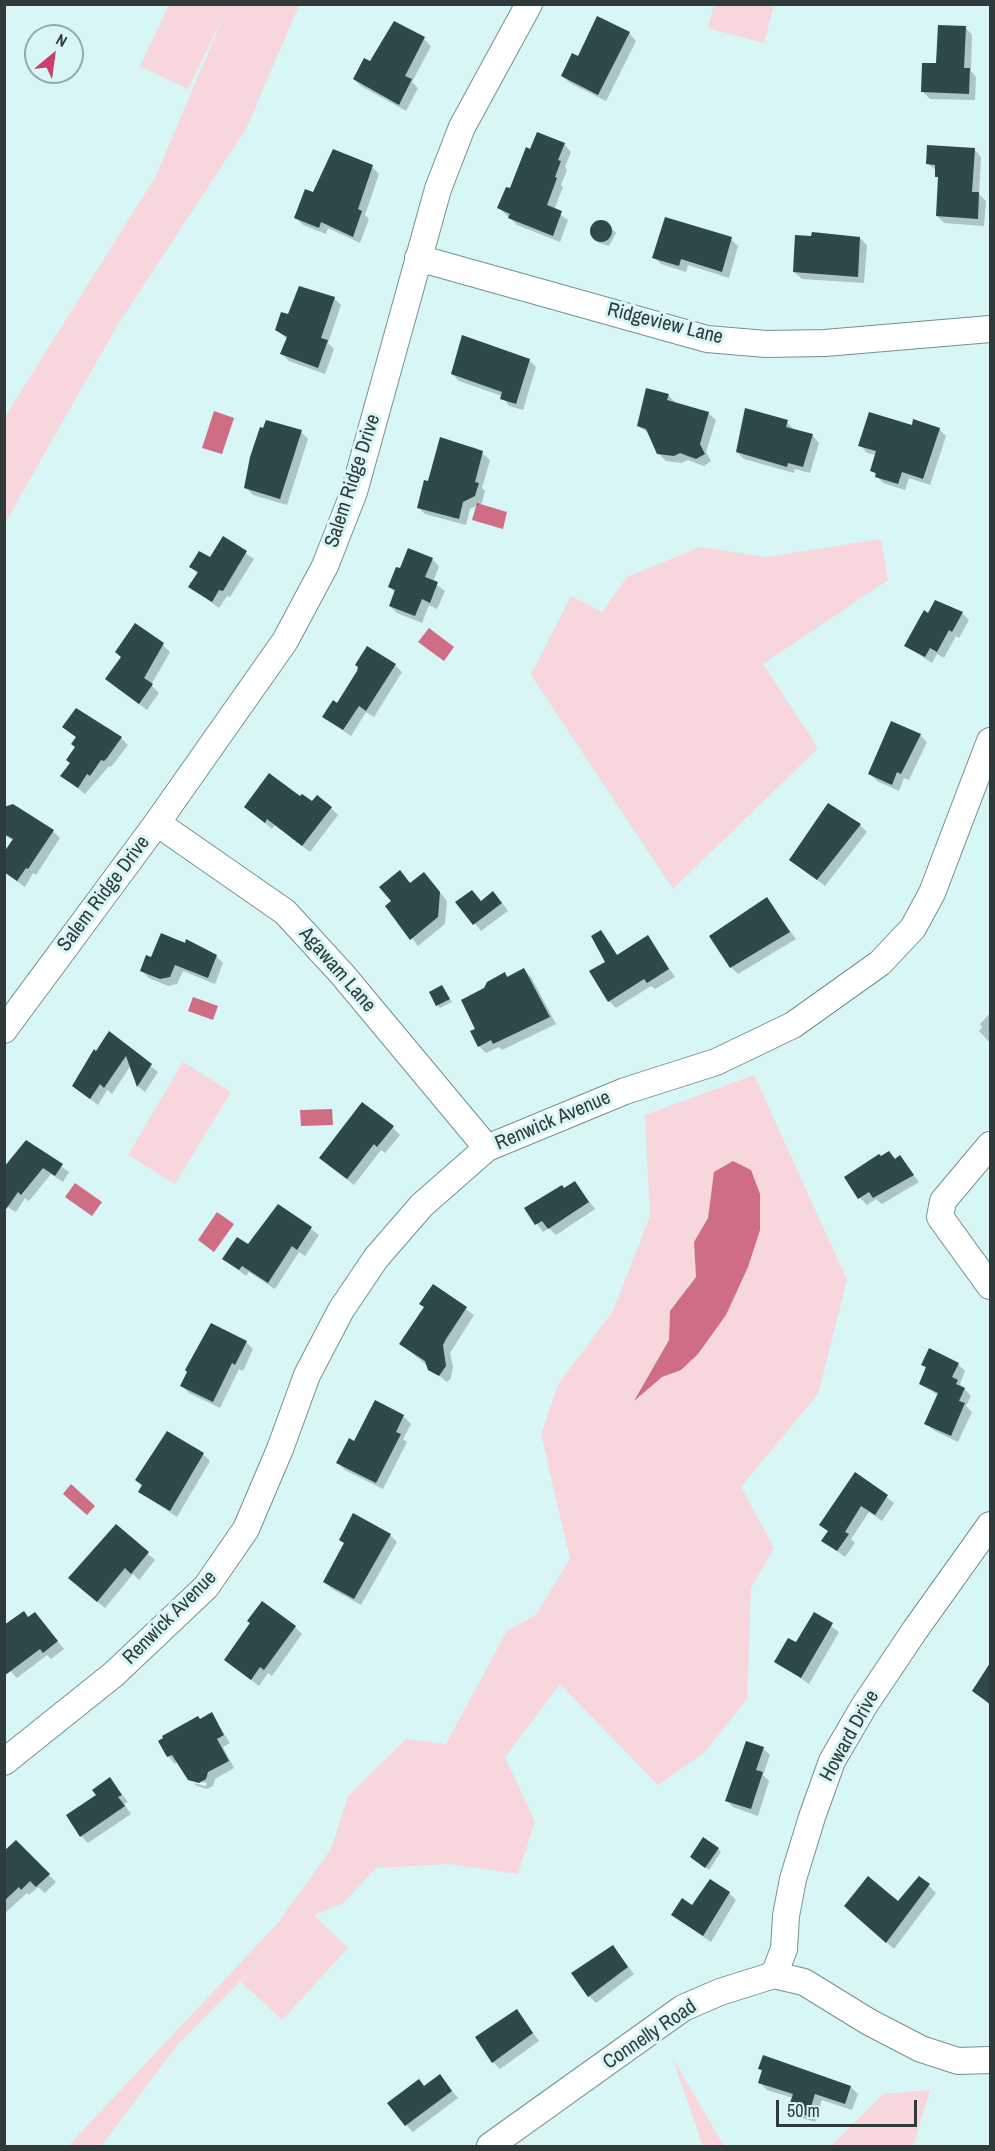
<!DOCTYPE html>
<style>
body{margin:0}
#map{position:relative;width:995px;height:2151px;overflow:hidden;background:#d7f6f5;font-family:"Archivo Narrow",sans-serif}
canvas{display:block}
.frame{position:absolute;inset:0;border:6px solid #2f3b3b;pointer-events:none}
.north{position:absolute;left:24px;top:24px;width:60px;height:60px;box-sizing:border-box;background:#d7f6f5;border:2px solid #94abab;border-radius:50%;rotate:29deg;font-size:16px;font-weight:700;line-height:24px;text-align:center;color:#2f3b3b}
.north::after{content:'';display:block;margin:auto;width:21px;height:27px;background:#cc3f6b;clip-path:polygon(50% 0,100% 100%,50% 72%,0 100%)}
.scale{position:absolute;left:776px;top:2100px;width:141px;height:27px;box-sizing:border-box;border:3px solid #2f3b3b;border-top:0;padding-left:8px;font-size:18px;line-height:21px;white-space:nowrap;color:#2f3b3b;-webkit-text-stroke:4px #d7f6f5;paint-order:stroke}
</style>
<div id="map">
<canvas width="995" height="2151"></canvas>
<div class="frame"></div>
<div class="north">N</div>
<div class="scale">50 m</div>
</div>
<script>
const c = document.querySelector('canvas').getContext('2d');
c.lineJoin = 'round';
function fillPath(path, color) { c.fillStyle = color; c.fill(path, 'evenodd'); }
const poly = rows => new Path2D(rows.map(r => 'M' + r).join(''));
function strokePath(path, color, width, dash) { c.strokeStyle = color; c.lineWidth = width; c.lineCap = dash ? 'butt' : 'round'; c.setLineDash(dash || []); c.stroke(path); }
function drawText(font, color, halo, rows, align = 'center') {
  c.font = font + ' "Archivo Narrow",sans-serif'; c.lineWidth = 6; c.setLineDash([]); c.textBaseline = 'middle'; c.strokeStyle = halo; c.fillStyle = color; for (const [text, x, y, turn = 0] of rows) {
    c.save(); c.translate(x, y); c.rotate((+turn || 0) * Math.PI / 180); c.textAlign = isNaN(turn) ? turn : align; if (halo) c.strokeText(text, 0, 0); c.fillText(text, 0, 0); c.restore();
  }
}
fillPath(poly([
 [169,5,299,5,246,129,117,326,5,523,5,417,156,176,227,8,188,89,140,66],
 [714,5,774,5,764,43,708,28],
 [881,539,888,580,763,664,818,748,673,889,531,675,571,596,602,612,627,577,700,547,766,557],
 [183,1062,231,1092,175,1184,128,1155],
 [754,1075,847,1280,818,1394,741,1487,774,1548,751,1588,747,1699,704,1753,658,1785,560,1684,505,1757,535,1822,518,1874,449,1864,376,1868,343,1903,314,1915,348,1948,282,2020,241,1982,261,1960,179,2043,101,2146,68,2146,278,1923,331,1849,348,1796,406,1739,446,1744,507,1631,536,1615,570,1559,541,1434,559,1383,613,1311,650,1216,645,1115],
 [714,1172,726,1315,698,1354,681,1370,662,1377,635,1399,669,1340,670,1311,696,1277,694,1242,708,1218],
 [672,2057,724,2146,703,2146],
 [930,2090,913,2146,831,2146,883,2094]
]), '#f7d6dc');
fillPath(poly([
 [214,411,234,418,222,454,202,448],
 [477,503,507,512,503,529,472,520],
 [429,628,454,647,444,661,418,642],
 [193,997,218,1006,213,1020,188,1011],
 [332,1109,333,1125,301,1126,300,1110],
 [733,1161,751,1170,760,1194,760,1230,748,1267,726,1315,698,1354,681,1370,662,1377,634,1401,669,1340,670,1311,696,1277,694,1242,708,1218,714,1172],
 [75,1183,102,1202,92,1216,65,1197],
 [217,1212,234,1224,214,1252,198,1240],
 [71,1484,95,1506,87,1515,63,1494]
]), '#ce6d84');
fillPath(poly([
 [965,27,972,35,971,71,976,77,975,100,930,99,923,92,938,65],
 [629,33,636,41,606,101,570,83,562,76,579,58],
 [384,38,424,39,431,46,412,82,418,88,406,111,361,86,354,79,370,63],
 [564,144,571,152,565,167,567,170,561,185,563,187,554,210,568,220,560,242,517,225,499,208,531,151],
 [974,149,981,157,979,194,986,201,984,226,944,223,937,216,939,179,937,171,928,164],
 [372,167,379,174,365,215,369,219,360,243,328,228,326,234,303,225,296,218,313,194],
 [599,221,607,223,616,233,609,246,599,243,591,234],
 [860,238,867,245,864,283,802,279,794,272],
 [731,239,738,246,729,278,688,265,686,272,661,264,654,257],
 [334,298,341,305,328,343,334,349,325,374,289,361,282,354,287,339,277,330,289,316],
 [529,360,536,367,523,410,509,406,502,396,459,381,452,374],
 [668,395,675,402,708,413,716,420,706,452,711,461,704,466,688,460,681,463,666,461,659,454,650,434,638,426],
 [787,422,794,430,812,435,819,443,810,473,795,469,794,473,744,459,737,452],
 [912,427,939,429,946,436,930,485,909,478,905,490,883,483,872,471,876,455,867,453,860,445],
 [301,432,308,439,287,505,253,495,246,488],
 [441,439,476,448,490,460,482,488,485,491,482,503,470,509,466,525,425,514,418,507,429,483],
 [223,538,254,559,230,597,227,596,219,608,190,587,198,574,191,567,210,559],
 [432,559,439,566,433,582,445,591,437,609,429,605,422,623,397,613,390,606,395,593,390,587,401,570],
 [962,613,969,620,959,638,956,636,944,658,937,654,932,663,906,646,929,615],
 [163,645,170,652,151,685,159,693,147,710,114,686],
 [395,665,402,672,374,717,366,712,351,736,324,717],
 [64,727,121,738,128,745,111,767,109,766,85,794,62,776,71,763,77,738],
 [920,735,927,742,909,780,904,778,899,791,877,781,870,774],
 [301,799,331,808,338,815,310,852,275,825,272,829,246,807],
 [4,809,53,831,60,838,36,875,33,873,25,887,4,872,14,841,4,835],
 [860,825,867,832,825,886,790,859],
 [431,881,447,901,445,924,418,946,387,906,411,885],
 [767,899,796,939,738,974,731,967],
 [500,900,508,911,481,931,458,902],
 [601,932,618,956,648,937,675,977,655,989,651,986,616,1008,609,1001,607,962],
 [162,935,204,948,216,956,223,963,215,984,183,971,177,984,168,986,149,978,142,971,152,959],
 [524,970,531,977,556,1024,502,1050,499,1047,486,1053,479,1046,477,1029,486,989,505,974,508,978],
 [442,987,452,1002,440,1008,437,1005],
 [990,1013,990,1043,979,1031,982,1027,980,1024],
 [109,1034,158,1072,145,1092,138,1086,131,1065,112,1094,107,1090,98,1105,73,1086],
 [393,1128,400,1135,385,1153,381,1150,354,1185,328,1165],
 [27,1142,69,1172,63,1182,51,1174,29,1201,25,1198,16,1212,4,1205],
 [889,1153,896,1160,900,1157,919,1182,882,1204,876,1199,867,1205,860,1198,881,1158],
 [575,1183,595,1209,556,1235,549,1228,543,1232,526,1208],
 [279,1206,319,1235,305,1256,299,1252,275,1289,249,1272,246,1276,224,1259,248,1246],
 [433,1286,474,1315,450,1353,453,1366,451,1378,447,1382,401,1344,425,1308],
 [246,1342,253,1349,243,1371,239,1369,220,1408,189,1393,182,1386],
 [958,1364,965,1371,960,1384,971,1396,966,1406,972,1412,958,1442,933,1430,926,1423,939,1396,921,1384,927,1369,923,1365],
 [375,1402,404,1417,411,1424,403,1439,407,1442,383,1489,345,1470,338,1463,355,1443],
 [203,1454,210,1461,177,1517,140,1492,143,1487,136,1480],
 [855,1474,894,1503,882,1521,869,1512,851,1539,855,1543,845,1557,823,1541,829,1532,821,1524],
 [116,1527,155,1560,139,1580,133,1574,105,1608,77,1585],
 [390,1535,397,1542,361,1605,332,1589,325,1582],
 [35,1614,64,1649,51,1659,47,1655,17,1678,4,1664,29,1618],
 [814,1614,839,1632,809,1684,776,1661,796,1644],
 [295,1627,302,1634,272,1676,268,1673,259,1686,226,1660],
 [990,1666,990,1705,974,1691],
 [211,1714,230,1743,223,1747,234,1768,215,1779,213,1786,207,1789,197,1786,193,1783,206,1786,207,1783,190,1779,178,1762,175,1764,168,1756,200,1720],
 [763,1748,770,1755,763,1775,769,1781,758,1816,733,1807,726,1800],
 [110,1779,128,1802,124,1804,131,1814,88,1843,81,1836,98,1795],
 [16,1842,56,1882,45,1893,38,1887,29,1895,27,1893,4,1914,4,1853],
 [718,1849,721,1852,709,1870,695,1860],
 [929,1886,936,1893,894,1949,853,1913,898,1903],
 [729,1893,736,1900,711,1942,673,1915],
 [613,1946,634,1974,596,2003,589,1996],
 [517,2011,539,2041,500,2069,493,2062],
 [760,2069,851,2087,858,2094,852,2110,822,2100,815,2122,796,2116,789,2109,793,2098,767,2090,760,2083,763,2072],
 [440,2076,458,2098,413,2132,406,2125,425,2088]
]), '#0003');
fillPath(poly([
 [597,16,630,32,598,95,561,76,572,53,578,56],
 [394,21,425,37,405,76,412,79,399,105,353,79,364,58,370,61],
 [938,25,966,26,964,68,970,68,969,94,921,92,922,63,936,63],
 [537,132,565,143,558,160,561,161,555,177,557,178,547,205,562,211,553,236,508,218,510,214,497,208,506,187,510,188,526,147,530,149],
 [927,145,975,148,972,192,979,192,978,219,936,216,938,177,935,177,935,165,926,164],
 [333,149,373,165,358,209,362,211,353,237,321,222,319,228,294,218,305,189,313,192],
 [665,217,732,237,722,272,681,259,679,266,652,258],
 '590 231a11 11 0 1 1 22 0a11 11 0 1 1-22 0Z',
 [812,232,860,237,858,277,793,272,795,235,811,236],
 [299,286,335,297,321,338,328,340,318,368,280,354,287,337,275,330,281,312,288,314],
 [462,335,530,359,516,404,500,399,502,392,451,374],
 [646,388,669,394,667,400,709,412,700,444,705,454,696,459,680,453,674,456,657,454,646,429,637,426],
 [745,408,788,420,786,427,813,434,803,467,788,463,787,467,736,452],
 [869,412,912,425,913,419,940,428,923,479,902,472,898,484,875,477,876,473,870,471,876,451,858,446],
 [266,420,302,430,280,499,244,488,250,457,260,427,263,428],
 [440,437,483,451,475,482,479,483,475,496,463,502,459,519,417,508,424,480,428,481],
 [223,536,247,551,223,591,219,590,212,602,188,587,198,572,189,567,199,551,210,557],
 [408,548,433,558,425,577,438,582,430,603,422,599,415,616,389,606,395,590,388,587,396,567,400,568],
 [935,600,963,612,952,632,949,630,937,652,930,648,925,657,904,646,924,610,928,613],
 [135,623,164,643,144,678,153,684,139,704,105,679,121,657,115,652],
 [367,646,396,664,366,711,359,706,343,730,322,717,333,700,337,703,357,671,358,667,355,665],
 [76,708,122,737,107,758,104,761,101,760,90,776,87,774,78,788,60,776,70,763,66,760,75,747,71,744,76,737,62,727],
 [891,721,921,734,901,774,897,772,892,785,868,774],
 [269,773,300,796,302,794,312,801,317,795,332,807,302,846,267,819,265,823,244,807],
 [828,803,861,824,817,880,789,860],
 [13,804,54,830,28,869,26,868,17,881,4,872,4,852,13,839,4,834,4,807],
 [400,870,410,883,424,872,440,892,438,917,410,940,385,906,391,901,379,887],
 [472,890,481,901,493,891,502,903,473,925,455,902],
 [767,897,790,932,730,968,709,936],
 [601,930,617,955,648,935,669,969,647,983,644,979,608,1002,589,971,605,962,591,936],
 [161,933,185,943,186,939,217,955,208,978,175,965,170,977,160,979,140,971,146,955,151,957],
 [524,968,550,1017,493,1044,491,1040,478,1047,470,1031,475,1029,461,1000,484,988,487,982,505,972,507,977],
 [442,985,450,999,436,1006,429,992],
 [109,1031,152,1064,137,1087,126,1056,104,1088,100,1084,90,1099,72,1086,94,1049,96,1051],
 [362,1102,394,1126,377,1147,374,1144,347,1179,319,1158],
 [26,1140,63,1164,55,1176,43,1168,21,1195,18,1192,4,1212,4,1167],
 [889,1151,895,1159,900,1155,914,1175,873,1198,869,1192,858,1199,844,1177,879,1154,881,1156],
 [575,1181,589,1202,548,1229,542,1221,535,1225,524,1208,562,1185,564,1188],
 [278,1204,312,1227,297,1250,292,1246,268,1283,242,1266,239,1270,222,1259,237,1237,248,1244],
 [433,1284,467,1307,446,1339,443,1345,446,1366,439,1376,428,1370,425,1361,399,1344,424,1307,419,1304],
 [211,1323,247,1341,235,1365,232,1363,213,1402,180,1386,187,1372,185,1370],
 [929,1348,959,1363,952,1377,958,1380,956,1384,965,1388,959,1401,965,1403,951,1436,924,1424,938,1393,919,1384,926,1367,921,1365],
 [375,1400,404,1415,396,1432,401,1434,376,1483,336,1463,349,1438,354,1441],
 [167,1431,204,1453,170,1511,138,1492,142,1485,135,1480],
 [855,1472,888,1495,875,1515,861,1506,845,1532,849,1534,837,1551,821,1541,828,1531,819,1525],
 [353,1513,391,1534,354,1599,323,1582,344,1543,339,1540],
 [116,1524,149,1552,131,1574,125,1568,97,1602,68,1578],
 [262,1601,296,1626,264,1670,260,1667,251,1680,224,1660,250,1623,247,1621],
 [24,1611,28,1617,35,1612,58,1641,43,1653,40,1649,4,1676,4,1625],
 [814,1612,833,1623,801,1678,774,1662,788,1638,796,1642],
 [990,1663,990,1704,972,1691],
 [212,1712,224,1735,217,1739,229,1761,208,1772,206,1779,199,1783,188,1780,172,1755,167,1757,158,1741,163,1738,162,1736,198,1716,200,1719],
 [746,1741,764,1747,756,1770,763,1772,751,1809,725,1801],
 [110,1777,122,1795,118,1797,125,1806,80,1837,66,1815,96,1795,92,1790],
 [703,1837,719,1848,705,1868,690,1857],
 [16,1840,50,1874,36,1887,30,1881,21,1890,19,1887,4,1901,4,1851],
 [868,1876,898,1901,919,1876,930,1884,886,1943,844,1906],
 [710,1879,730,1892,703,1936,671,1915,682,1898,692,1905],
 [613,1945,628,1967,588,1997,571,1973],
 [517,2009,533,2033,492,2063,475,2037],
 [763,2055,851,2086,845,2104,815,2094,808,2116,788,2109,793,2094,758,2083,762,2070,758,2069],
 [440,2074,452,2091,405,2126,387,2103,419,2079,424,2086]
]), '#2f4948');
const minor = poly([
 [418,258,707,339,766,344,825,343,990,329],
 [157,823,285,912,342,974,487,1148],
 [4,1030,157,823,285,641,325,566,354,492,438,189,462,127,529,4],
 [990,1145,943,1201,940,1217,990,1286],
 [4,1762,114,1674,206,1587,246,1529,280,1449,307,1375,341,1310,376,1258,422,1205,487,1148,625,1091,716,1062,793,1025,880,963,913,928,932,893,990,741],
 [774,1975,784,1949,786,1916,793,1879,812,1817,832,1761,864,1706,915,1630,990,1525],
 [490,2146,683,2008,720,1992,774,1975,804,1982,869,2022,921,2049,958,2061,990,2060]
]);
strokePath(minor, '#759190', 28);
strokePath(minor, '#fff', 26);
drawText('20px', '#2f3b3b', '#d7f6f5', [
 ["Ridgeview Lane",665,324,14],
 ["Salem Ridge Drive",353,481,-72],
 ["Salem Ridge Drive",104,894,-53],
 ["Agawam Lane",337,970,49],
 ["Renwick Avenue",553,1121,-23],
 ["Renwick Avenue",170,1618,-45],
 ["Howard Drive",850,1736,-61],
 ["Connelly Road",650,2035,-34]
]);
</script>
